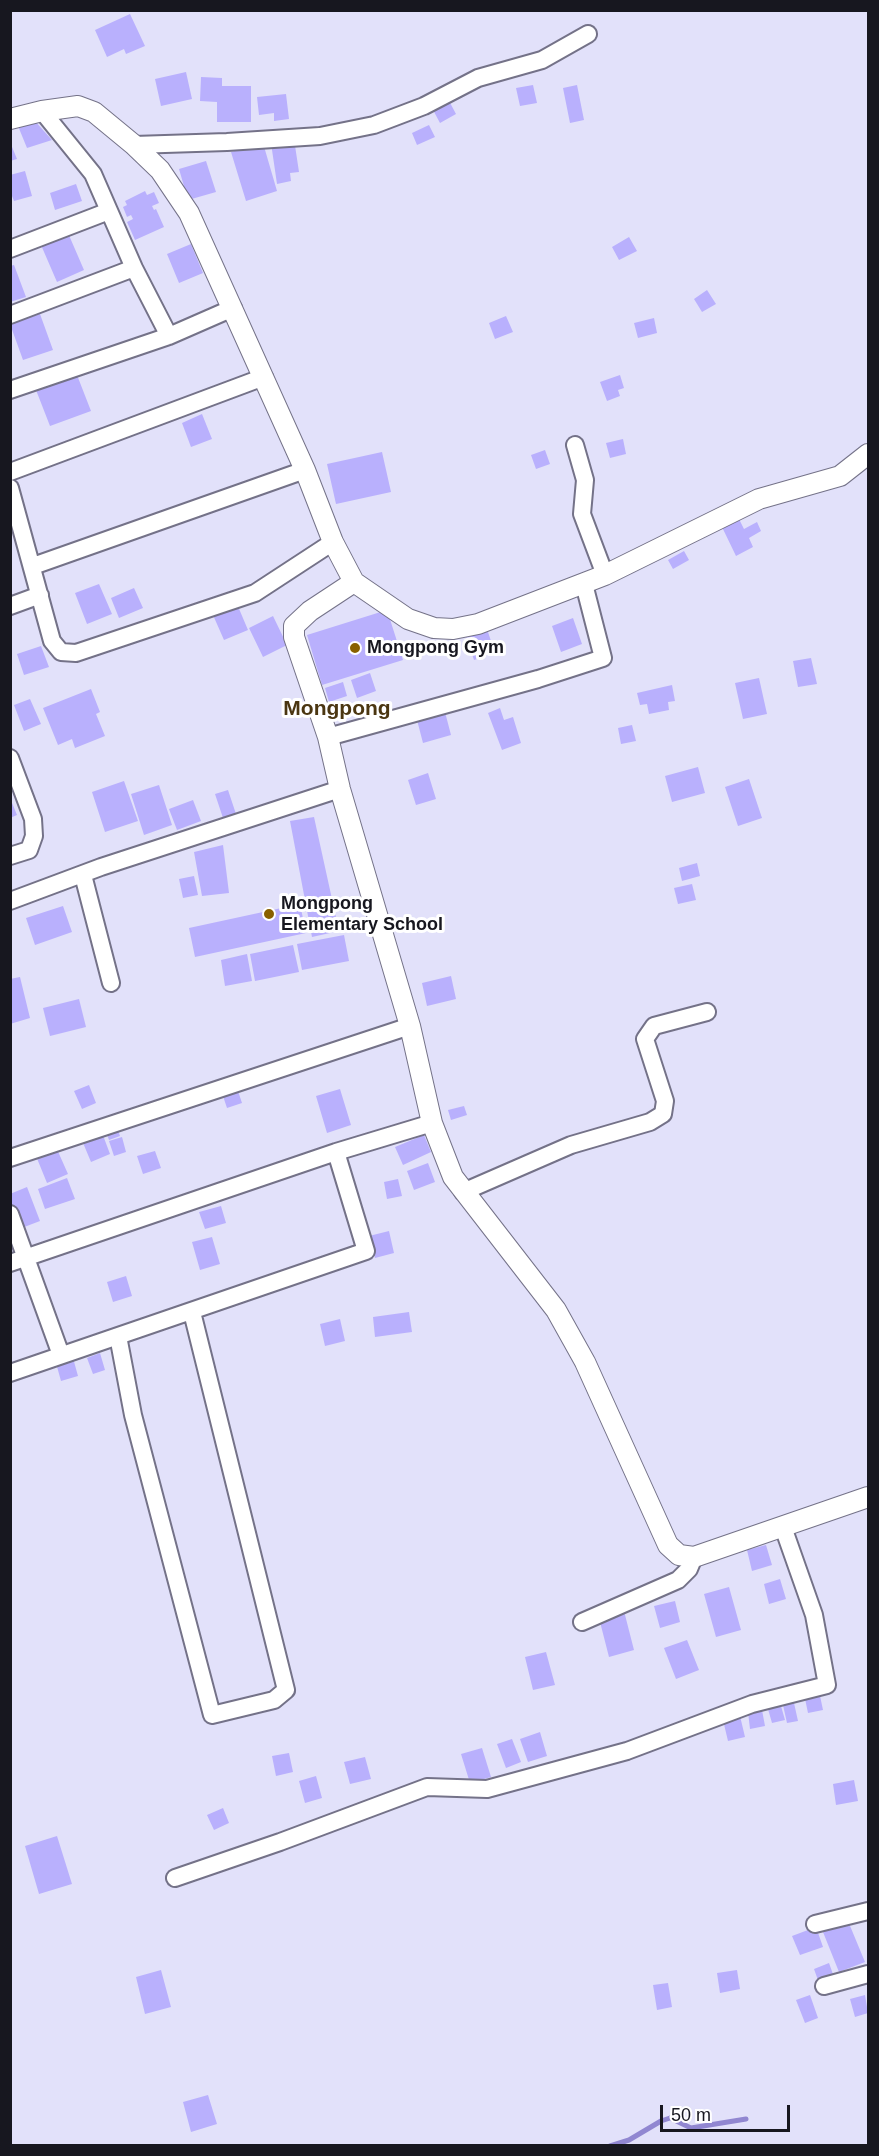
<!DOCTYPE html>
<style>
body{margin:0}
#map{position:relative;width:879px;height:2156px;overflow:hidden;background:#e2e1fa;font-family:Arial,sans-serif}
canvas{display:block}
.frame{position:absolute;inset:0;border:12px solid #17171f;pointer-events:none}
.scale{position:absolute;left:660px;top:2105px;width:130px;height:27px;box-sizing:border-box;border:3px solid #17171f;border-top:0;padding-left:8px;font-size:18px;line-height:21px;white-space:nowrap;color:#17171f;-webkit-text-stroke:4px #fff;paint-order:stroke}
</style>
<div id="map">
<canvas width="879" height="2156"></canvas>
<div class="frame"></div>
<div class="scale">50 m</div>
</div>
<script>
const c = document.querySelector('canvas').getContext('2d');
c.lineJoin = 'round';
const poly = rows => new Path2D(rows.map(r => 'M' + r).join(''));
function strokePath(path, color, width, dash) { c.strokeStyle = color; c.lineWidth = width; c.lineCap = dash ? 'butt' : 'round'; c.setLineDash(dash || []); c.stroke(path); }
function fillPath(path, color) { c.fillStyle = color; c.fill(path, 'evenodd'); }
function drawText(font, color, halo, rows, align = 'center') {
  c.font = font + ' Arial,sans-serif'; c.lineWidth = 6; c.setLineDash([]); c.textBaseline = 'middle'; c.strokeStyle = halo; c.fillStyle = color; for (const [text, x, y, turn = 0] of rows) {
    c.save(); c.translate(x, y); c.rotate((+turn || 0) * Math.PI / 180); c.textAlign = isNaN(turn) ? turn : align; if (halo) c.strokeText(text, 0, 0); c.fillText(text, 0, 0); c.restore();
  }
}
strokePath(poly([
 [610,2146,629,2140,661,2121,670,2118,691,2128,746,2119]
]), '#9187d1', 5);
fillPath(poly([
 [130,14,145,46,126,54,124,49,107,57,95,30],
 [186,72,192,99,161,106,155,79],
 [201,77,222,78,222,86,251,86,251,122,217,122,217,102,200,101],
 [533,85,537,103,520,106,516,88],
 [577,85,584,120,570,123,563,88],
 [286,94,289,119,274,121,274,113,259,115,257,97],
 [448,99,456,114,440,123,432,108],
 [34,120,52,140,27,148,18,126],
 [429,125,435,137,417,145,412,133],
 [294,139,299,172,290,173,291,181,277,184,271,143],
 [10,142,17,159,10,161],
 [263,143,277,191,246,201,231,152],
 [206,161,216,192,188,200,179,169],
 [25,171,32,196,14,201,10,191,10,175],
 [76,184,82,201,55,210,50,193],
 [145,191,147,195,154,192,159,203,152,206,154,210,156,209,164,227,135,240,127,222,133,219,131,215,127,217,123,207,127,205,125,201],
 [68,233,84,270,57,282,41,245],
 [629,237,637,251,619,260,612,247],
 [191,244,203,273,179,283,167,254],
 [14,265,26,297,10,302,10,266],
 [707,290,716,304,702,312,694,299],
 [40,314,53,350,23,360,10,324],
 [506,316,513,332,495,339,489,323],
 [654,318,657,333,638,338,634,323],
 [77,375,91,411,50,426,36,390],
 [620,375,624,388,618,390,620,396,607,401,600,382],
 [202,414,212,439,191,447,182,423],
 [623,439,626,454,610,458,606,443],
 [545,450,550,464,536,469,531,455],
 [382,452,391,492,336,504,327,464],
 [739,519,744,529,757,522,761,531,749,538,753,547,736,556,722,527],
 [684,551,689,560,673,569,668,560],
 [99,584,112,614,87,624,75,593],
 [134,588,143,608,119,618,111,598],
 [237,604,248,630,224,640,213,615],
 [387,610,403,660,322,685,307,635],
 [273,616,287,645,263,657,249,628],
 [573,618,582,644,561,652,552,626],
 [487,629,495,653,474,660,466,636],
 [41,646,49,667,24,675,17,654],
 [811,658,817,684,798,687,793,661],
 [370,673,376,691,357,698,351,680],
 [759,678,767,714,743,719,735,683],
 [343,682,347,696,329,702,325,688],
 [672,685,675,701,668,702,669,710,649,714,647,704,640,705,637,693],
 [91,689,100,712,96,714,105,736,75,748,72,739,58,745,43,708],
 [30,699,41,724,24,731,14,705],
 [500,708,504,720,513,717,521,743,502,750,488,713],
 [445,712,451,735,423,743,417,720],
 [632,725,636,741,621,744,618,728],
 [698,767,705,793,672,802,665,776],
 [428,773,436,799,416,805,408,780],
 [749,779,762,818,738,826,725,787],
 [124,781,138,821,105,832,92,792],
 [159,785,172,825,144,835,131,794],
 [228,790,236,814,223,818,215,794],
 [10,798,17,815,10,818],
 [193,800,201,821,177,830,169,809],
 [314,817,339,931,312,937,290,821],
 [223,845,229,893,202,896,194,852],
 [697,863,700,876,682,881,679,868],
 [194,876,198,895,183,898,179,879],
 [692,884,696,900,678,904,674,888],
 [300,904,306,933,195,957,189,928],
 [63,906,72,932,35,945,26,918],
 [344,935,349,961,302,970,297,944],
 [293,945,299,972,255,981,250,954],
 [247,954,252,981,225,986,221,960],
 [451,976,456,999,427,1006,422,983],
 [20,977,30,1018,10,1024,10,979],
 [79,999,86,1027,50,1036,43,1008],
 [89,1085,96,1103,82,1109,74,1091],
 [237,1088,242,1103,227,1108,222,1093],
 [340,1089,351,1125,327,1133,316,1096],
 [464,1106,467,1115,451,1120,448,1110],
 [116,1125,120,1136,109,1140,105,1129],
 [101,1130,110,1154,91,1162,81,1138],
 [424,1135,431,1152,403,1165,395,1147],
 [122,1137,126,1152,114,1156,109,1141],
 [56,1147,68,1174,47,1183,36,1156],
 [155,1151,161,1168,143,1174,137,1156],
 [428,1163,435,1182,414,1190,407,1171],
 [67,1178,75,1199,45,1209,38,1189],
 [398,1179,402,1196,387,1199,384,1182],
 [27,1187,40,1221,19,1229,10,1207,10,1194],
 [221,1206,226,1223,205,1229,199,1212],
 [389,1231,394,1253,375,1258,369,1236],
 [212,1237,220,1264,200,1270,192,1242],
 [126,1276,132,1296,113,1302,107,1282],
 [409,1312,412,1332,375,1337,373,1317],
 [340,1319,345,1341,325,1346,320,1324],
 [100,1353,105,1370,93,1374,87,1358],
 [73,1358,78,1376,61,1381,56,1363],
 [766,1545,772,1565,752,1571,747,1550],
 [780,1579,786,1599,769,1604,764,1584],
 [729,1587,741,1630,716,1637,704,1594],
 [675,1601,680,1622,660,1628,654,1606],
 [624,1611,634,1650,609,1657,599,1618],
 [687,1640,699,1670,676,1679,664,1648],
 [546,1652,555,1685,533,1690,525,1657],
 [819,1691,823,1710,808,1713,804,1694],
 [794,1703,798,1721,787,1723,783,1705],
 [781,1706,785,1720,772,1723,768,1709],
 [762,1710,765,1726,750,1729,748,1712],
 [740,1716,745,1737,728,1741,723,1720],
 [540,1732,547,1756,528,1762,520,1739],
 [512,1739,521,1762,506,1768,497,1744],
 [482,1748,491,1777,470,1783,461,1754],
 [289,1753,293,1772,276,1776,272,1756],
 [365,1757,371,1779,350,1784,344,1762],
 [316,1776,322,1798,305,1803,299,1781],
 [854,1780,858,1801,836,1805,833,1784],
 [223,1808,229,1823,214,1830,207,1815],
 [57,1836,72,1884,39,1894,25,1846],
 [848,1921,865,1962,839,1972,823,1932],
 [816,1927,823,1947,800,1955,792,1936],
 [829,1963,834,1977,819,1983,814,1969],
 [161,1970,171,2007,145,2014,136,1977],
 [737,1970,740,1989,720,1993,717,1973],
 [668,1983,672,2007,657,2010,653,1985],
 [810,1995,818,2018,805,2023,796,2000],
 [865,1995,868,2013,855,2017,850,1999],
 [208,2095,217,2124,191,2132,183,2102]
]), '#b9b0fd');
const minor = poly([
 [42,111,93,174,134,268,169,336],
 [134,145,227,142,320,136,374,125,424,106,478,78,542,60,588,34],
 [10,249,109,211],
 [10,315,134,268],
 [10,390,169,336,233,308],
 [575,445,585,480,582,514,605,575],
 [10,472,264,377],
 [10,488,52,641,61,652,76,653,255,593,333,542],
 [33,566,305,470],
 [10,606,40,595],
 [328,737,538,679,603,658,584,584],
 [10,758,33,819,34,836,29,850,10,856],
 [83,875,111,983],
 [10,901,101,867,340,789],
 [10,1158,410,1026],
 [463,1192,571,1145,650,1122,663,1114,665,1101,645,1039,654,1026,707,1012],
 [10,1214,61,1355],
 [10,1263,336,1152,432,1123],
 [118,1336,133,1415,212,1715,274,1700,286,1690,192,1312],
 [10,1373,366,1251,336,1152],
 [582,1622,678,1580,689,1569,694,1557],
 [175,1878,280,1842,427,1787,487,1789,627,1751,752,1704,827,1685,814,1615,783,1527],
 [815,1924,868,1911],
 [824,1986,868,1974]
]);
const tertiary = poly([
 [10,119,42,111,78,106,94,112,134,145,160,170,189,213,305,470,333,542,354,582,408,619,434,628,453,629,478,624,605,575,759,499,840,476,868,454],
 [354,582,310,611,294,626,294,637,328,737,340,789,410,1026,432,1123,453,1177,556,1310,585,1362,668,1545,679,1555,694,1557,868,1497]
]);
strokePath(minor, '#747288', 20);
strokePath(tertiary, '#747288', 22);
strokePath(minor, '#fff', 16);
strokePath(tertiary, '#fff', 20);
for (const [x, y, r, color] of [
 [355,648,6,"#896000"],
 [269,914,6,"#896000"]
]) { const dot = new Path2D(); dot.arc(x, y, r, 0, 2 * Math.PI); c.fillStyle = color; c.fill(dot); strokePath(dot, '#fff', 2); }
drawText('bold 18px', '#17171f', '#fff', [
 ["Mongpong Gym",367,648],
 ["Mongpong",281,904],
 ["Elementary School",281,925]
], 'left');
drawText('bold 21px', '#4b3611', '#fff', [
 ["Mongpong",337,709]
]);
</script>
